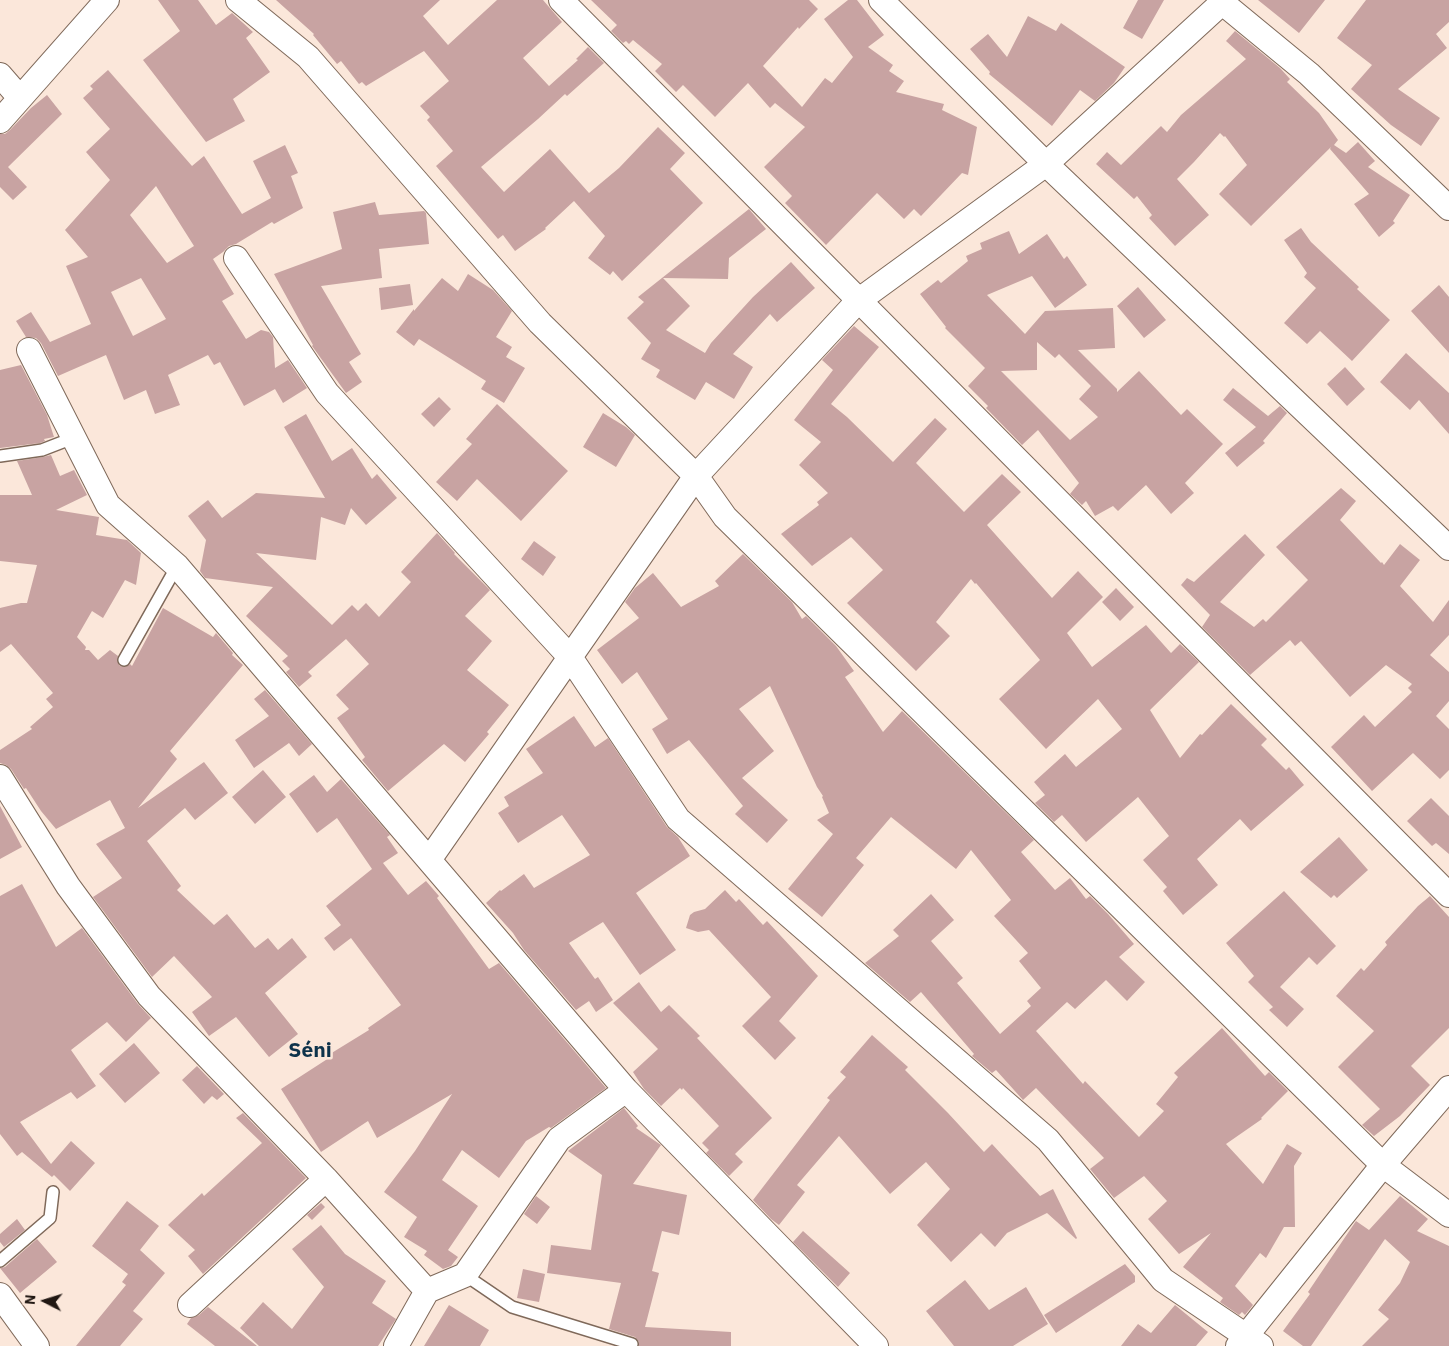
<!DOCTYPE html>
<meta charset="utf-8">
<style>
body{margin:0}
#map{position:relative;width:1449px;height:1346px;overflow:hidden;background:#fbe7da;font-family:"IBM Plex Sans",sans-serif}
canvas{display:block}
.north{position:absolute;left:20px;top:1276px;width:50px;height:50px;-webkit-text-stroke:4px #fbe7da;paint-order:stroke;rotate:275deg;font-size:14px;font-weight:700;line-height:20px;text-align:center;color:#201712}
.north::after{content:'';display:block;margin:auto;width:18px;height:22px;background:#201712;clip-path:polygon(50% 0,100% 100%,50% 72%,0 100%)}
</style>
<div id="map">
<canvas width="1449" height="1346"></canvas>
<div class="north">N</div>
</div>
<script>
const c = document.querySelector('canvas').getContext('2d');
c.lineJoin = 'round';
function fillPath(path, color) { c.fillStyle = color; c.fill(path, 'evenodd'); }
const poly = rows => new Path2D(rows.map(r => 'M' + r).join(''));
function strokePath(path, color, width, dash) { c.strokeStyle = color; c.lineWidth = width; c.lineCap = dash ? 'butt' : 'round'; c.setLineDash(dash || []); c.stroke(path); }
function drawText(font, color, halo, rows, align = 'center') {
  c.font = font + ' "IBM Plex Sans",sans-serif'; c.lineWidth = 5; c.setLineDash([]); c.textBaseline = 'middle'; c.strokeStyle = halo; c.fillStyle = color; for (const [text, x, y, turn = 0] of rows) {
    c.save(); c.translate(x, y); c.rotate((+turn || 0) * Math.PI / 180); c.textAlign = isNaN(turn) ? turn : align; if (halo) c.strokeText(text, 0, 0); c.fillText(text, 0, 0); c.restore();
  }
}
fillPath(poly([
 [158,0,198,0,216,25,232,13,253,32,246,38,270,72,233,99,245,121,206,142,143,60,180,31],
 [276,0,440,0,423,16,448,45,497,0,543,0,562,22,523,58,549,86,578,60,576,59,588,47,604,63,567,96,565,94,538,119,481,167,504,192,550,149,589,193,619,168,658,127,685,153,670,169,703,203,622,281,613,271,610,275,588,258,605,236,574,201,545,228,546,229,515,251,503,235,498,239,436,166,453,151,427,120,430,117,420,106,449,81,424,51,366,86,362,82,359,84,341,61,337,64,313,35,314,34],
 [591,0,809,0,818,9,799,29,798,27,763,66,802,107,825,78,832,83,853,57,824,19,848,0,857,0,884,35,868,47,893,65,889,71,904,81,896,92,944,104,942,110,977,127,968,175,962,173,921,216,914,209,904,219,877,193,826,245,785,203,792,196,764,167,805,127,775,103,770,108,748,83,715,117,683,85,676,92,655,71,662,64,633,40,629,44,626,41,623,43,611,31,617,25],
 [1138,0,1164,0,1142,39,1123,28],
 [1258,0,1325,0,1299,33],
 [1366,0,1449,0,1449,22,1436,34,1447,48,1398,89,1440,118,1421,146,1391,125,1351,89,1372,65,1337,38],
 [1028,16,1056,31,1061,23,1125,67,1114,83,1095,101,1080,90,1052,126,989,74,990,72,970,49,988,34,1007,57],
 [1235,31,1280,68,1290,79,1287,82,1319,113,1338,140,1334,145,1346,153,1358,142,1375,161,1368,167,1410,195,1393,221,1395,223,1379,237,1354,204,1369,194,1330,149,1331,147,1251,226,1219,194,1247,165,1225,136,1224,137,1220,133,1194,162,1177,179,1209,215,1175,246,1149,218,1152,215,1137,196,1134,199,1096,164,1107,152,1121,165,1161,126,1167,132,1181,115,1246,59,1226,41],
 [108,70,192,166,204,156,242,214,271,198,253,161,285,145,298,173,291,176,303,208,274,224,272,222,236,244,229,246,223,252,213,259,234,294,222,301,246,339,261,330,269,332,273,337,275,368,288,360,307,388,283,403,275,389,244,406,220,362,214,365,208,355,168,375,180,405,155,414,146,390,124,400,106,355,58,376,41,343,36,338,26,337,16,321,31,312,50,342,91,324,66,266,88,257,65,230,110,180,86,152,110,129,83,98,93,89,90,86],
 [156,186,194,246,167,263,130,215],
 [141,278,166,319,133,336,111,292],
 [47,95,62,114,8,167,27,187,13,200,0,187,0,134,5,134,10,130,31,108],
 [375,202,379,215,424,211,426,213,429,244,379,249,382,278,321,286,361,354,349,362,362,382,346,393,312,346,313,345,274,274,342,249,333,212],
 [749,209,766,229,729,258,728,279,663,278,690,306,666,330,705,353,711,343,753,297,791,262,815,288,777,322,770,314,733,354,753,367,734,399,706,382,695,400,656,377,660,370,641,359,651,343,627,318,644,302,638,297],
 [1301,228,1311,242,1359,287,1357,289,1390,320,1352,361,1320,331,1307,344,1284,323,1316,288,1304,277,1307,273,1284,240],
 [1009,231,1019,254,1047,234,1064,259,1067,256,1087,285,1055,308,1032,276,987,295,1025,334,1045,311,1113,308,1115,348,1078,350,1117,389,1117,392,1139,371,1181,415,1187,409,1223,444,1185,483,1194,493,1171,514,1146,485,1118,511,1113,506,1095,516,1086,501,1082,505,1070,494,1079,483,1038,430,1022,445,986,408,988,406,968,386,985,368,945,328,946,327,920,294,938,280,941,283,968,261,966,256,982,249,980,243],
 [1037,342,1055,358,1059,354,1091,386,1079,399,1098,417,1070,440,1001,371,1037,370],
 [468,274,493,290,512,311,496,337,512,347,506,357,525,368,504,403,481,389,486,381,419,339,414,346,396,332,414,309,414,311,442,278,458,291],
 [410,284,413,305,381,310,379,288],
 [1439,285,1449,297,1449,353,1411,311],
 [1138,287,1166,320,1144,338,1117,306],
 [854,326,879,347,831,404,847,417,893,462,935,418,947,429,916,463,964,512,1002,474,1021,492,987,525,1052,598,1078,571,1103,597,1067,633,1092,667,1146,625,1171,653,1180,644,1199,662,1150,710,1180,758,1200,734,1202,735,1231,704,1267,739,1261,745,1286,770,1289,767,1304,785,1251,831,1240,819,1197,859,1218,885,1183,915,1163,891,1167,887,1143,860,1169,836,1138,797,1086,842,1062,815,1054,822,1035,803,1045,795,1034,782,1065,754,1076,767,1122,729,1098,699,1046,749,999,699,1040,660,976,583,975,584,971,579,936,622,950,636,916,671,847,603,883,570,851,537,812,566,781,534,819,505,817,502,828,493,799,465,821,442,794,420,833,370,822,360],
 [1406,353,1449,393,1449,434,1419,400,1410,410,1380,382],
 [21,365,47,415,54,437,44,439,45,441,40,443,0,448,0,370],
 [1345,367,1365,389,1347,406,1327,384],
 [1233,388,1268,416,1280,406,1287,413,1263,441,1265,443,1237,467,1225,453,1256,427,1223,400],
 [439,397,451,409,434,427,421,414],
 [497,404,568,471,521,521,477,479,457,501,436,482,472,444,466,439],
 [603,413,626,427,635,435,616,467,583,447],
 [306,414,332,461,352,448,372,479,377,474,397,498,366,525,351,508,345,525,321,517,316,560,256,553,332,625,352,605,358,611,366,603,379,617,411,582,401,572,437,533,455,553,454,554,490,590,465,616,492,641,467,670,509,705,487,732,489,734,465,762,444,744,388,791,362,760,365,757,337,718,349,709,336,695,369,664,346,639,308,672,312,676,299,687,286,672,290,669,282,661,288,656,246,616,273,587,205,578,200,571,206,540,188,516,208,500,222,518,256,493,325,498,284,427],
 [51,455,60,476,74,470,87,495,56,510,99,517,96,535,127,540,141,553,136,585,125,580,103,618,92,611,77,637,86,647,85,650,89,650,98,660,110,650,118,656,117,661,120,666,125,667,130,664,132,666,163,608,213,637,216,633,233,653,232,655,243,665,170,751,177,759,138,808,204,762,228,793,195,820,185,808,147,841,181,886,177,890,214,925,227,914,255,948,268,938,278,950,292,938,307,957,265,993,298,1034,269,1057,236,1017,209,1036,192,1012,212,997,174,956,152,977,93,897,122,878,96,844,125,828,110,800,56,829,41,811,26,788,24,789,11,769,6,765,0,763,0,750,32,729,30,727,53,707,46,699,53,693,11,644,0,652,0,608,21,603,27,603,37,565,0,561,0,495,32,495,17,461,43,457],
 [1341,488,1356,501,1340,520,1381,563,1382,562,1384,565,1400,544,1420,560,1400,586,1433,622,1449,600,1449,635,1430,655,1449,672,1449,701,1436,716,1449,729,1449,770,1440,779,1413,753,1372,791,1331,747,1364,715,1375,727,1412,692,1408,688,1412,684,1386,665,1350,697,1301,641,1295,646,1290,640,1250,675,1202,627,1210,615,1181,585,1187,578,1194,582,1245,534,1265,555,1220,602,1254,627,1263,619,1266,622,1308,580,1276,547],
 [534,541,556,557,543,576,521,559],
 [743,554,792,602,802,619,806,616,836,646,854,671,845,677,883,732,902,711,1034,840,1021,852,1055,890,1070,878,1086,899,1090,896,1108,914,1134,944,1119,957,1145,982,1127,1001,1106,980,1075,1009,1067,1002,1036,1031,1083,1084,1085,1081,1139,1137,1164,1111,1156,1104,1178,1077,1174,1073,1222,1028,1265,1076,1269,1072,1288,1091,1261,1118,1262,1119,1226,1144,1263,1184,1287,1144,1302,1153,1294,1166,1295,1227,1284,1227,1266,1258,1260,1253,1235,1286,1253,1305,1245,1315,1242,1312,1239,1315,1220,1302,1223,1298,1183,1267,1211,1233,1179,1254,1148,1219,1167,1201,1144,1176,1114,1198,1090,1169,1104,1158,1036,1088,1023,1100,996,1070,992,1073,972,1056,974,1054,921,992,910,1002,865,963,899,936,893,930,931,894,954,920,931,941,963,978,957,983,1000,1034,1031,1006,1027,1001,1041,988,1019,961,1028,953,994,916,1011,900,971,850,956,869,891,817,856,858,864,865,822,917,788,889,833,834,817,820,829,813,822,797,823,796,817,787,770,686,739,709,774,751,742,778,788,820,767,843,735,814,743,806,689,740,667,754,652,729,668,719,637,672,622,684,597,650,639,618,625,602,635,588,653,573,681,607,719,586,715,581],
 [1116,588,1134,607,1120,621,1102,602],
 [265,690,312,744,299,756,289,743,254,768,235,740,269,716,254,699],
 [574,716,595,747,608,738,667,827,678,837,690,856,636,893,676,950,640,975,603,922,569,943,595,979,598,977,613,1000,596,1012,589,1001,576,1010,524,950,513,933,486,903,500,890,501,891,524,874,534,888,590,855,562,815,518,843,498,813,509,806,504,797,543,773,526,749],
 [263,770,286,797,255,824,232,797],
 [314,775,327,792,341,779,390,835,387,837,398,853,383,863,408,895,426,881,439,896,437,898,489,969,499,963,606,1088,551,1128,549,1127,526,1141,499,1178,462,1150,442,1180,478,1206,448,1250,458,1257,451,1266,443,1269,424,1255,427,1251,404,1237,417,1217,384,1192,415,1151,452,1094,377,1138,368,1121,321,1152,281,1089,332,1056,330,1054,369,1030,368,1028,401,1005,351,938,334,951,324,938,341,925,326,906,372,869,337,818,317,833,289,794],
 [1431,798,1449,816,1449,854,1436,843,1432,846,1407,821],
 [0,806,22,847,0,859],
 [1339,837,1368,870,1337,898,1334,895,1331,898,1300,872],
 [22,884,56,947,82,928,138,1004,151,1018,126,1042,107,1022,71,1050,96,1086,77,1099,71,1092,20,1122,51,1164,71,1141,95,1163,70,1191,54,1175,52,1177,22,1152,17,1156,0,1134,0,896],
 [725,890,736,902,739,899,763,925,767,921,818,976,779,1021,796,1038,775,1060,742,1026,771,997,709,930,698,932,686,928,690,915,694,912,705,909],
 [1284,891,1336,946,1317,965,1309,957,1280,987,1304,1009,1287,1027,1269,1010,1273,1007,1248,982,1254,976,1226,943],
 [1430,896,1449,917,1449,1028,1411,1066,1430,1085,1400,1116,1374,1136,1362,1125,1380,1109,1338,1067,1374,1031,1336,996,1361,968,1364,971,1387,945,1385,942,1418,906],
 [639,982,661,1012,669,1005,700,1036,697,1038,772,1118,735,1154,743,1162,729,1176,706,1153,709,1150,702,1143,719,1126,683,1088,682,1090,680,1088,661,1106,644,1089,633,1072,658,1049,613,1003],
 [872,1035,908,1067,905,1070,948,1113,984,1152,992,1144,1040,1196,1053,1189,1077,1238,1076,1239,1047,1213,1007,1233,995,1247,981,1233,951,1262,917,1225,950,1189,926,1162,890,1194,839,1136,797,1185,805,1192,779,1225,771,1219,753,1200,830,1100,827,1098,846,1077,840,1072],
 [134,1043,160,1073,125,1103,99,1074],
 [197,1066,224,1094,217,1100,212,1096,204,1104,182,1080],
 [624,1108,638,1126,636,1128,661,1145,633,1184,687,1195,679,1235,662,1231,652,1271,659,1273,645,1327,731,1332,731,1346,639,1346,639,1342,635,1337,609,1329,621,1283,547,1273,551,1245,591,1250,602,1175,568,1151],
 [243,1113,306,1178,203,1274,188,1256,195,1250,168,1225,202,1193,204,1196,262,1143,236,1118],
 [536,1196,550,1207,537,1224,524,1214],
 [1400,1196,1428,1219,1417,1231,1449,1246,1449,1346,1362,1346,1389,1319,1378,1310,1400,1283,1410,1262,1385,1239,1311,1346,1303,1346,1283,1331,1310,1294,1308,1292,1356,1221,1369,1230],
 [127,1201,159,1226,140,1250,165,1273,133,1311,143,1319,120,1346,76,1346,126,1285,122,1282,128,1274,92,1246],
 [321,1203,325,1207,312,1220,307,1215],
 [17,1219,25,1230,4,1247,0,1242,0,1234],
 [321,1225,345,1254,386,1281,372,1303,396,1319,378,1346,259,1346,240,1328,263,1302,292,1329,324,1287,292,1249],
 [803,1231,850,1273,838,1287,793,1242],
 [37,1239,57,1262,20,1293,0,1268,5,1267],
 [1125,1264,1135,1276,1135,1282,1056,1333,1044,1315],
 [523,1269,545,1274,539,1302,517,1298],
 [965,1280,989,1310,1026,1287,1048,1324,1013,1346,954,1346,926,1311],
 [449,1305,489,1330,480,1346,424,1346],
 [1175,1305,1208,1332,1196,1346,1121,1346,1138,1324,1151,1333],
 [208,1307,257,1346,215,1346,187,1324,191,1318,199,1315]
]), '#c8a3a2');
const service = poly([
 [0,456,42,450,73,438],
 [124,660,177,566],
 [0,1261,50,1218,53,1192],
 [465,1275,512,1307,632,1344]
]);
const minor = poly([
 [238,0,308,57,540,323,696,476,725,517,1383,1165,1449,1215],
 [561,0,1449,895],
 [881,0,1046,164,1449,548],
 [1219,0,1309,74,1449,208],
 [0,75,20,98],
 [0,121,107,0],
 [236,258,327,393,570,657,678,819,1048,1140,1163,1280,1261,1346],
 [29,350,108,505,177,566,626,1090,876,1346],
 [0,777,68,886,149,996,326,1179,427,1291],
 [429,860,696,476,858,301,1046,164,1225,0],
 [0,1295,37,1346],
 [190,1305,326,1179],
 [396,1346,427,1291,465,1275,559,1139,626,1090],
 [1238,1346,1383,1165,1449,1088]
]);
strokePath(service, '#7f695a', 14);
strokePath(minor, '#7f695a', 26);
strokePath(service, '#fff', 11);
strokePath(minor, '#fff', 24);
drawText('bold 21px', '#0e334b', '#fbe7da', [
 ["Séni",310,1051]
]);
</script>
